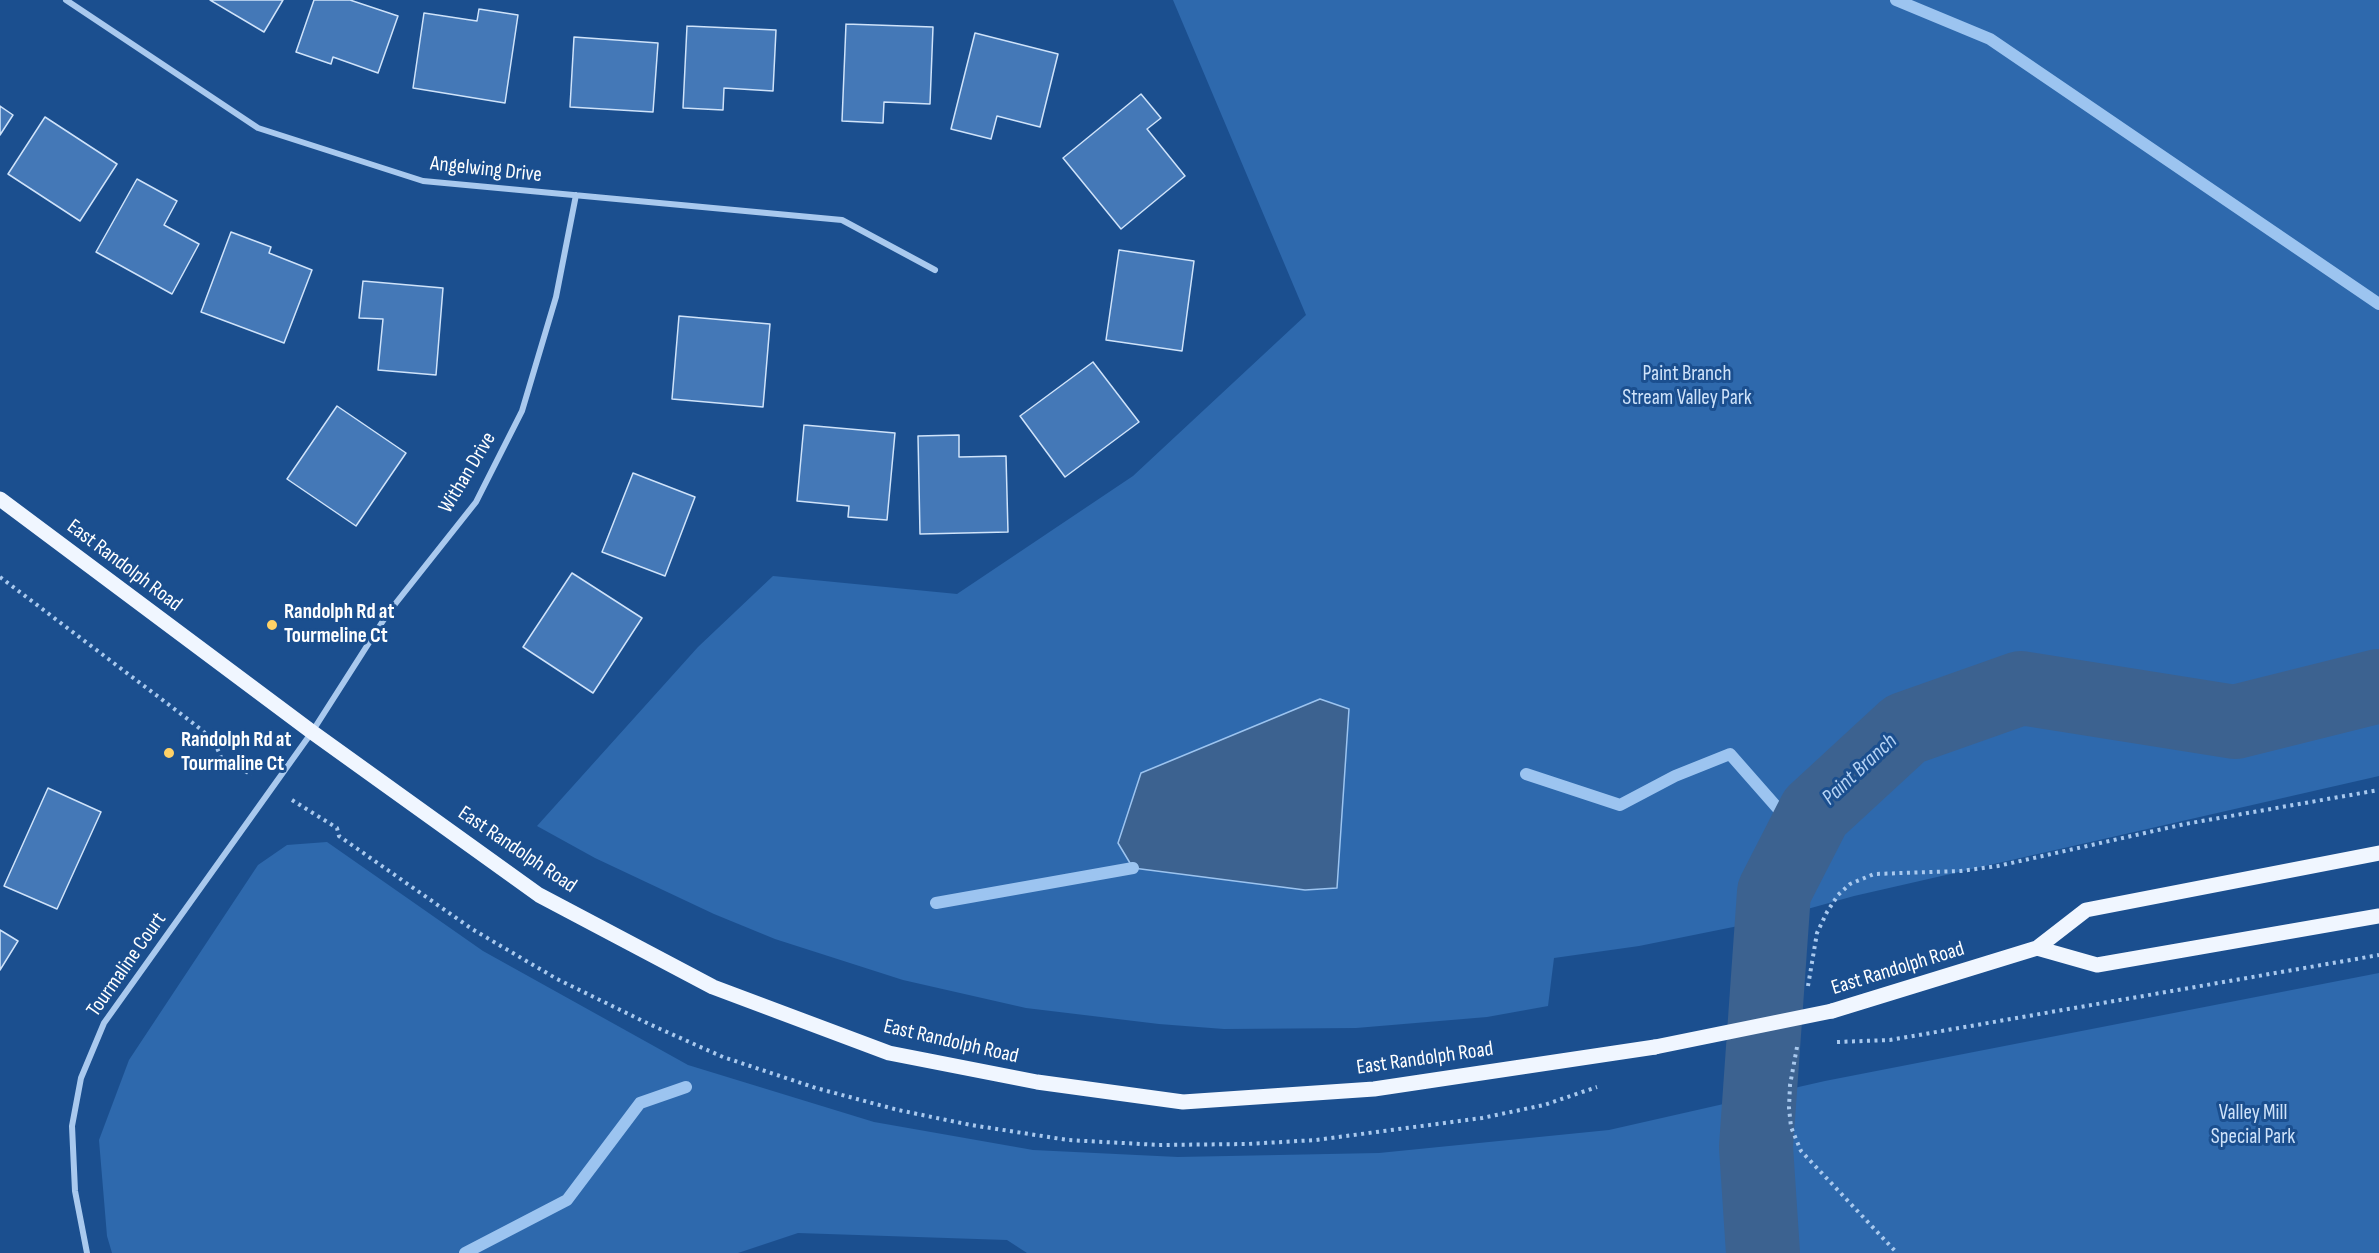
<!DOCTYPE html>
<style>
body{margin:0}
canvas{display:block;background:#1b4f8f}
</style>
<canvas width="2379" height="1253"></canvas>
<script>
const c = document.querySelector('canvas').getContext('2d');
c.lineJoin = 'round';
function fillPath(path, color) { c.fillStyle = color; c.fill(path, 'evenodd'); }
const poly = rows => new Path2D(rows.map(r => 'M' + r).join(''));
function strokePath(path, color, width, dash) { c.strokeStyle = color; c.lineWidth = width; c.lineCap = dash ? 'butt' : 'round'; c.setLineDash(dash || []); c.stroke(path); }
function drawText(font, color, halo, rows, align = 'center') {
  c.font = font + ' "Sofia Sans Condensed",sans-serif'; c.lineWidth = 6; c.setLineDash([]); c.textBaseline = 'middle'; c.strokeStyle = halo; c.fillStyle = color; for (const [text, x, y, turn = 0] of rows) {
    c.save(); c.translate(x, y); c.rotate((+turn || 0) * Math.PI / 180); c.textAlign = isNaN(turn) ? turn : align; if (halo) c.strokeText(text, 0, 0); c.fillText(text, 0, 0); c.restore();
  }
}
fillPath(poly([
 [1173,0,2379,0,2379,776,1854,896,1768,920,1639,946,1554,958,1548,1006,1487,1017,1356,1028,1224,1029,1159,1024,1026,1008,903,980,775,939,714,914,595,858,537,826,698,647,773,576,957,594,1133,476,1306,315],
 [327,842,483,951,688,1065,874,1122,1033,1150,1178,1157,1379,1153,1609,1130,1825,1081,2379,973,2379,1253,1027,1253,1007,1240,798,1233,738,1253,112,1253,107,1236,99,1140,129,1060,258,865,287,845]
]), '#2e69ad');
const water = poly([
 [1320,699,1349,709,1337,888,1305,890,1133,868,1118,843,1141,773,1320,699]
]);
fillPath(water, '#3c6290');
strokePath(water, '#9cc4f0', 1.5);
strokePath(poly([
 [1896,0,1990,39,2379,304],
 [1526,774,1620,805,1675,776,1730,754,1781,812,1799,844],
 [936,903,1133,868],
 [465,1253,567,1200,640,1103,686,1087]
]), '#9cc4f0', 12);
strokePath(poly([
 [1763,1253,1756,1147,1774,892,1815,812,1905,729,2021,688,2235,722,2379,686]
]), '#3c6290', 74);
const building = poly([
 [210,0,283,0,264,32,210,0],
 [314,0,350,0,398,16,378,73,333,57,331,64,296,52,314,0],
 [479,9,518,15,505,103,413,88,424,13,477,21,479,9],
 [846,24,933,27,930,104,884,102,883,123,842,121,846,24],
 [687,26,776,30,773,91,724,88,723,110,683,108,687,26],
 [975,33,1058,54,1040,127,997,116,991,139,951,129,975,33],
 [574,37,658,43,653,112,570,107,574,37],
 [1141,94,1161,118,1147,129,1185,176,1121,229,1063,158,1141,94],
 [0,106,13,115,0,135,0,106],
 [45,117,117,164,80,221,8,174,45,117],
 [137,179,177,201,164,225,199,244,172,294,96,252,137,179],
 [231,232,271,247,269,253,312,270,284,343,201,312,231,232],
 [1119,250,1194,261,1182,351,1106,340,1119,250],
 [363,281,443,288,436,375,378,370,383,319,359,318,363,281],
 [679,316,770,324,763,407,672,399,679,316],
 [1093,362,1139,422,1065,477,1020,416,1093,362],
 [337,406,406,453,356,526,287,479,337,406],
 [804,425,895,433,887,520,848,517,849,506,797,501,804,425],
 [959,435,959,457,1006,456,1008,532,920,534,918,436,959,435],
 [633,473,695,497,665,576,602,552,633,473],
 [572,573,642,618,593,693,523,647,572,573],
 [48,788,101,812,57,909,4,886,48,788],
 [0,930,18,941,0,970,0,930]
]);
fillPath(building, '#4478b7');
strokePath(building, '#cfe3fa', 1.5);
strokePath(poly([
 [0,577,189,720,204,732,217,748,221,757,252,775],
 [292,800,337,828,339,836,472,929,557,979,649,1024,723,1057,816,1088,898,1110,971,1125,1068,1140,1159,1145,1247,1144,1316,1140,1482,1118,1544,1105,1597,1087],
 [1808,986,1817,933,1827,912,1838,895,1850,884,1874,874,1961,871,1998,866,2185,824,2379,790],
 [1837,1042,1890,1040,2379,955],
 [1797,1047,1790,1085,1789,1108,1791,1127,1801,1151,1897,1253]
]), '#a9c9ee', 4, [3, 4.5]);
strokePath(poly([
 [66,0,258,128,423,181,842,220,935,270],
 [87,1253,75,1191,72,1126,81,1078,104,1023,312,732,388,613,476,502,522,411,556,297,576,195]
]), '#a9c9ee', 6);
strokePath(poly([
 [0,499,312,732,539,895,713,987,889,1053,1037,1082,1183,1102,1374,1089,1655,1047],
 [2037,948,2097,965,2379,916],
 [1832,1011,2037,948,2086,910,2379,853]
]), '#f0f6ff', 15);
strokePath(poly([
 [1655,1047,1832,1011]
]), '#f0f6ff', 15);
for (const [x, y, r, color] of [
 [272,625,6,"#ffd166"],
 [169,753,6,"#ffd166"]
]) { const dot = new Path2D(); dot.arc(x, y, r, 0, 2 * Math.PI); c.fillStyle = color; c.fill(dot); strokePath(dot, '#1b4f8f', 2); }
drawText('21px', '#fff', '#1b4f8f', [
 ["Angelwing Drive",486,170,6],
 ["Withan Drive",468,473,-59],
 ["East Randolph Road",124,566,37],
 ["East Randolph Road",517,850,34],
 ["Tourmaline Court",127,965,-55],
 ["East Randolph Road",1898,969,-17],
 ["East Randolph Road",951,1042,13],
 ["East Randolph Road",1425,1059,-8]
]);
drawText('21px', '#cfe3fa', '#1b4f8f', [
 ["Paint Branch",1687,375],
 ["Stream Valley Park",1687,399],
 ["Valley Mill",2253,1114],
 ["Special Park",2253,1138]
]);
drawText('bold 21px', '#fff', '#1b4f8f', [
 ["Randolph Rd at",284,613],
 ["Tourmeline Ct",284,637],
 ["Randolph Rd at",181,741],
 ["Tourmaline Ct",181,765]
], 'left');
drawText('italic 22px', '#b5d3f5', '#1b4f8f', [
 ["Paint Branch",1860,770,-43]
]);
</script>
